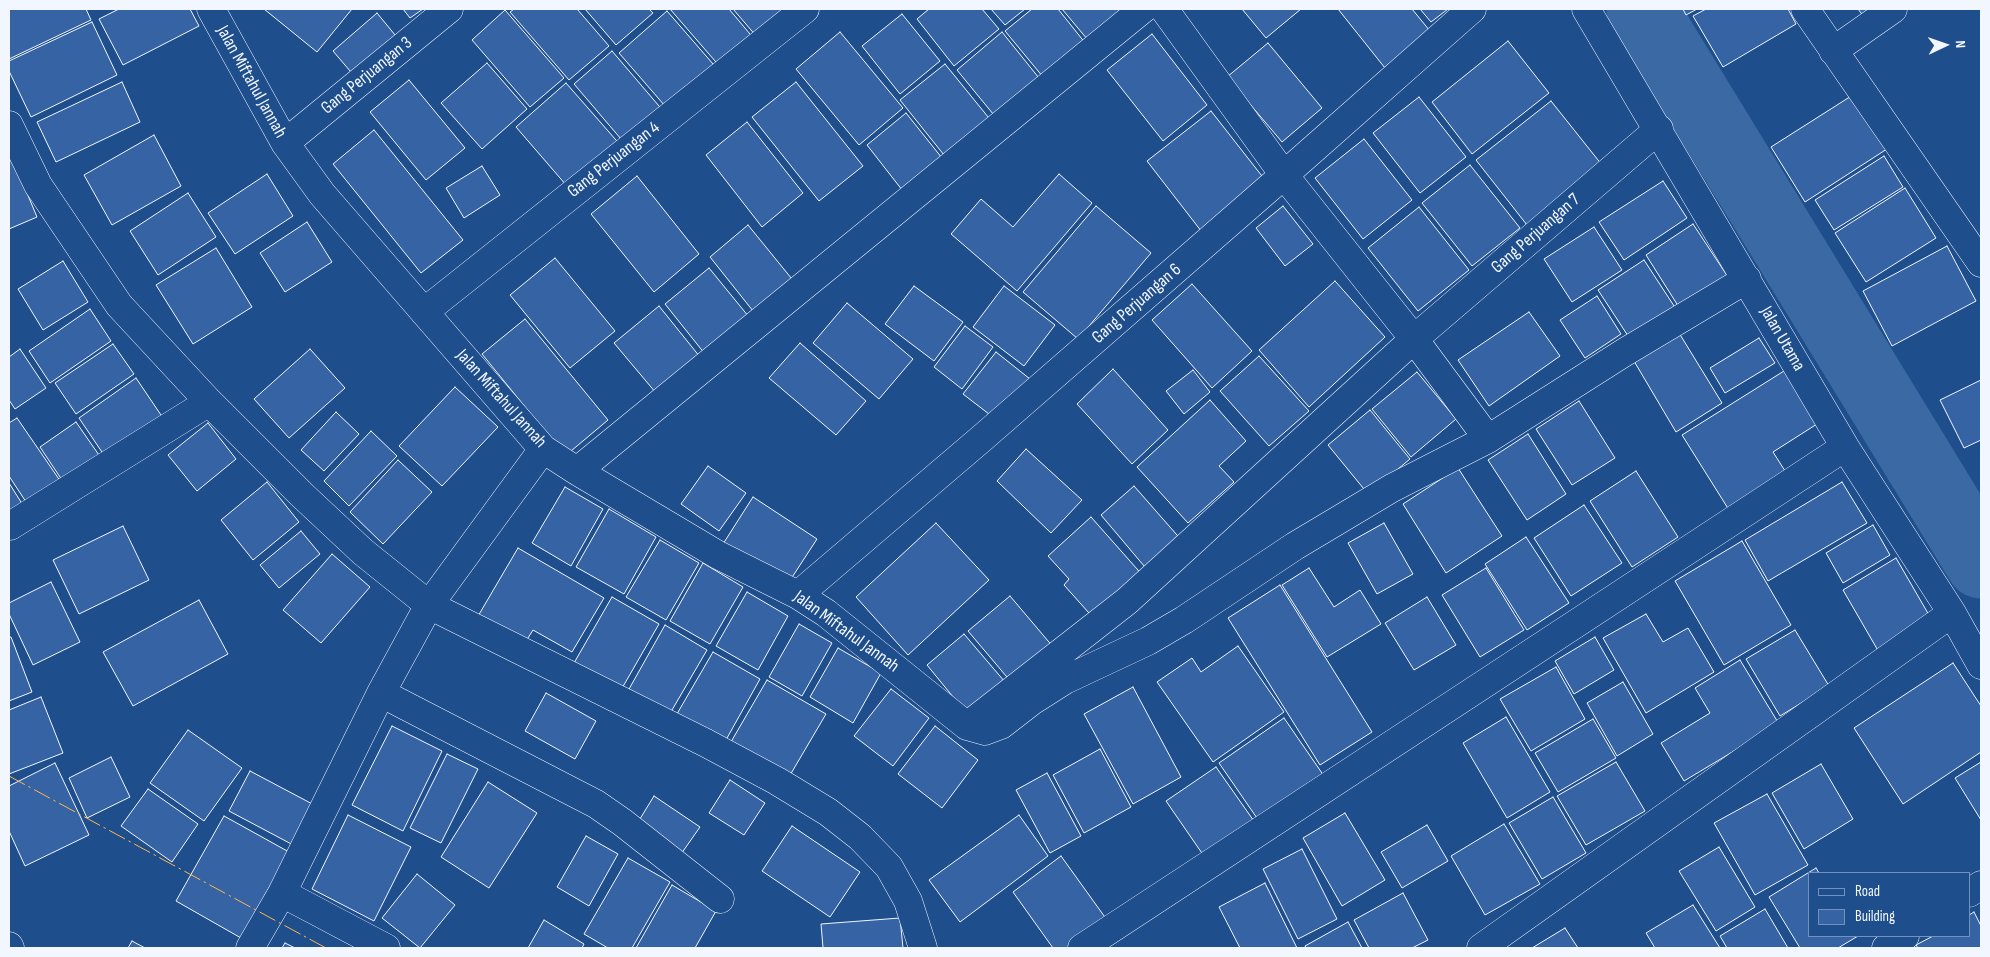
<!DOCTYPE html>
<style>
body{margin:0}
#map{position:relative;width:1990px;height:957px;overflow:hidden;background:#1f4e8c;font-family:"Sofia Sans Condensed",sans-serif}
canvas{display:block}
.frame{position:absolute;inset:0;border:10px solid #f2f6ff;pointer-events:none}
.legend{position:absolute;left:1808px;top:872px;width:162px;height:65px;box-sizing:border-box;background:#1f4e8c;border:1px solid #7391ba;margin:0;padding:6px 9px;list-style:none;font-size:15px;color:#f2f6ff}
.legend li{display:flex;align-items:center;gap:10px;height:25px}
.legend b{width:25px;border:1px solid #7391ba}
.north{position:absolute;left:1920px;top:20px;width:50px;height:50px;-webkit-text-stroke:4px #1f4e8c;paint-order:stroke;rotate:87deg;font-size:14px;font-weight:700;line-height:20px;text-align:center;color:#f2f6ff}
.north::after{content:'';display:block;margin:auto;width:18px;height:22px;background:#f2f6ff;clip-path:polygon(50% 0,100% 100%,50% 72%,0 100%)}
</style>
<div id="map">
<canvas width="1990" height="957"></canvas>
<div class="frame"></div>
<ul class="legend">
<li><b style="height:6px;background:#1f4e8c"></b>Road</li>
<li><b style="height:14px;background:#3563a3"></b>Building</li>
</ul>
<div class="north">N</div>
</div>
<script>
const c = document.querySelector('canvas').getContext('2d');
c.lineJoin = 'round';
const poly = rows => new Path2D(rows.map(r => 'M' + r).join(''));
function strokePath(path, color, width, dash) { c.strokeStyle = color; c.lineWidth = width; c.lineCap = dash ? 'butt' : 'round'; c.setLineDash(dash || []); c.stroke(path); }
function fillPath(path, color) { c.fillStyle = color; c.fill(path, 'evenodd'); }
function drawText(font, color, halo, rows, align = 'center') {
  c.font = font + ' "Sofia Sans Condensed",sans-serif'; c.lineWidth = 4; c.setLineDash([]); c.textBaseline = 'middle'; c.strokeStyle = halo; c.fillStyle = color; for (const [text, x, y, turn = 0] of rows) {
    c.save(); c.translate(x, y); c.rotate((+turn || 0) * Math.PI / 180); c.textAlign = isNaN(turn) ? turn : align; if (halo) c.strokeText(text, 0, 0); c.fillText(text, 0, 0); c.restore();
  }
}
strokePath(poly([
 [1642,9,1981,563]
]), '#3b69a3', 71);
const building = poly([
 [9,9,86,9,91,20,9,59,9,9],
 [119,9,190,9,199,26,123,65,99,19,119,9],
 [264,9,352,9,317,52,264,9],
 [403,9,423,9,410,18,403,9],
 [514,9,577,9,609,46,569,80,510,12,514,9],
 [585,9,649,9,653,13,616,45,585,9],
 [670,9,729,9,755,40,722,69,670,9],
 [733,9,790,9,757,37,733,9],
 [929,9,982,9,999,29,954,66,917,19,929,9],
 [991,9,1025,9,1005,25,991,9],
 [1032,9,1058,9,1090,49,1048,83,1005,31,1032,9],
 [1062,9,1128,9,1093,46,1062,9],
 [1242,9,1301,9,1266,38,1242,9],
 [1338,9,1412,9,1430,31,1385,68,1338,9],
 [1420,9,1448,9,1431,22,1420,9],
 [1683,9,1697,9,1686,15,1683,9],
 [1706,9,1788,9,1796,24,1723,67,1693,16,1706,9],
 [1858,9,1884,9,1867,21,1858,9],
 [505,10,564,78,530,107,472,40,505,10],
 [667,11,720,72,672,114,619,53,667,11],
 [377,13,400,41,356,78,333,51,377,13],
 [902,14,940,61,900,94,862,46,902,14],
 [92,22,117,75,31,117,9,71,9,61,92,22],
 [840,32,903,108,859,145,796,69,840,32],
 [1002,32,1043,83,998,120,957,70,1002,32],
 [1152,34,1207,105,1163,141,1107,70,1152,34],
 [1508,41,1549,93,1472,154,1432,102,1508,41],
 [1268,43,1322,108,1282,142,1227,77,1268,43],
 [612,51,665,113,627,146,574,84,612,51],
 [487,63,527,109,482,149,441,103,487,63],
 [945,64,993,123,948,160,900,100,945,64],
 [409,80,465,148,426,180,370,112,409,80],
 [122,82,140,122,56,162,37,122,122,82],
 [796,82,863,166,819,201,752,117,796,82],
 [566,83,623,148,573,193,516,127,566,83],
 [1856,93,1890,147,1805,202,1771,147,1856,93],
 [1419,97,1466,157,1420,193,1373,133,1419,97],
 [1551,101,1602,165,1527,225,1476,160,1551,101],
 [1211,111,1269,185,1205,236,1147,161,1211,111],
 [906,113,946,163,906,195,867,145,906,113],
 [747,122,803,193,762,227,706,155,747,122],
 [374,130,463,240,421,273,333,164,374,130],
 [154,135,181,186,112,225,84,175,154,135],
 [1364,139,1412,200,1363,239,1315,178,1364,139],
 [9,150,37,217,9,229,9,150],
 [1884,156,1903,187,1834,230,1815,200,1884,156],
 [1470,165,1520,228,1472,266,1422,203,1470,165],
 [482,166,500,195,464,218,446,188,482,166],
 [267,174,293,216,235,254,208,213,267,174],
 [1059,174,1092,203,1017,291,951,234,981,199,1013,227,1059,174],
 [637,176,699,254,654,292,591,214,637,176],
 [1663,181,1687,218,1624,260,1599,222,1663,181],
 [1905,188,1936,238,1866,282,1835,233,1905,188],
 [188,193,216,237,158,275,130,231,188,193],
 [1096,206,1151,253,1078,339,1023,292,1096,206],
 [1283,206,1313,244,1285,266,1256,228,1283,206],
 [1419,207,1469,270,1418,311,1368,248,1419,207],
 [307,222,332,262,285,292,260,253,307,222],
 [1693,224,1730,280,1682,312,1646,255,1693,224],
 [748,225,796,284,757,316,710,257,748,225],
 [1594,227,1622,270,1572,302,1544,259,1594,227],
 [1947,246,1976,301,1892,346,1863,291,1947,246],
 [216,248,252,307,193,344,156,285,216,248],
 [555,258,615,331,570,368,510,295,555,258],
 [1644,260,1678,312,1632,342,1598,290,1644,260],
 [63,261,88,302,43,330,18,289,63,261],
 [709,268,749,317,705,354,665,304,709,268],
 [1335,281,1385,337,1309,407,1259,350,1335,281],
 [1192,284,1252,351,1212,388,1152,320,1192,284],
 [914,286,963,322,934,361,885,324,914,286],
 [1004,286,1055,325,1024,366,973,327,1004,286],
 [1597,296,1621,334,1585,358,1560,320,1597,296],
 [847,303,913,359,879,399,813,343,847,303],
 [659,306,700,357,656,393,614,343,659,306],
 [90,309,111,341,50,383,29,351,90,309],
 [1529,312,1560,356,1489,406,1458,360,1529,312],
 [525,319,608,420,565,456,482,354,525,319],
 [965,326,993,347,962,389,934,367,965,326],
 [1676,328,1722,403,1676,432,1631,356,1676,328],
 [1759,338,1775,363,1725,393,1710,368,1759,338],
 [800,343,866,401,836,435,769,378,800,343],
 [113,344,134,374,76,414,55,383,113,344],
 [20,349,46,388,15,409,9,400,9,357,20,349],
 [310,349,345,388,289,438,254,399,310,349],
 [996,352,1030,379,998,421,963,394,996,352],
 [1259,356,1309,411,1269,446,1220,391,1259,356],
 [1113,369,1168,430,1132,464,1077,404,1113,369],
 [1193,370,1210,392,1184,414,1166,391,1193,370],
 [1784,371,1817,424,1773,452,1787,474,1729,510,1682,435,1784,371],
 [1417,372,1456,419,1411,457,1372,409,1417,372],
 [136,378,163,418,106,458,79,418,136,378],
 [1981,380,1981,440,1964,448,1940,400,1981,380],
 [455,387,498,427,442,486,399,446,455,387],
 [1210,400,1246,441,1219,466,1234,482,1188,523,1137,467,1210,400],
 [1579,401,1615,458,1572,485,1536,429,1579,401],
 [1370,410,1410,459,1368,494,1328,445,1370,410],
 [336,412,359,434,324,471,301,450,336,412],
 [17,418,63,485,30,508,9,476,9,423,17,418],
 [76,422,101,458,64,483,40,447,76,422],
 [208,423,236,459,197,491,168,455,208,423],
 [371,431,397,456,349,506,324,481,371,431],
 [1528,434,1566,494,1527,520,1488,460,1528,434],
 [1026,449,1082,500,1051,533,997,481,1026,449],
 [398,460,432,492,383,544,350,512,398,460],
 [708,466,746,493,719,531,681,504,708,466],
 [1458,468,1502,536,1446,573,1403,504,1458,468],
 [1636,471,1678,537,1632,567,1590,501,1636,471],
 [267,482,299,522,253,560,221,520,267,482],
 [1842,482,1867,523,1768,581,1745,540,1842,482],
 [9,483,26,510,9,522,9,483],
 [1134,486,1184,543,1150,573,1101,515,1134,486],
 [565,487,603,509,571,566,532,543,565,487],
 [753,497,817,539,787,585,723,544,753,497],
 [1584,505,1622,563,1571,596,1534,538,1584,505],
 [609,509,656,537,624,594,576,567,609,509],
 [1091,517,1145,578,1097,622,1064,585,1069,579,1048,556,1091,517],
 [936,523,989,580,908,655,856,597,936,523],
 [1384,523,1413,574,1377,594,1348,543,1384,523],
 [1873,525,1890,555,1843,583,1826,553,1873,525],
 [123,526,149,580,79,614,53,560,123,526],
 [301,531,320,554,279,588,260,565,301,531],
 [1526,537,1569,603,1527,630,1485,564,1526,537],
 [660,540,699,563,666,620,626,597,660,540],
 [1742,541,1791,625,1724,665,1675,581,1742,541],
 [518,548,604,598,572,652,533,630,521,649,474,623,518,548],
 [332,554,370,587,321,643,283,610,332,554],
 [1896,558,1933,622,1880,654,1843,590,1896,558],
 [703,563,743,587,710,644,670,621,703,563],
 [1309,568,1334,607,1360,590,1381,624,1327,657,1282,585,1309,568],
 [1486,568,1524,630,1480,657,1442,595,1486,568],
 [51,582,80,642,33,665,9,614,9,603,51,582],
 [1280,585,1372,732,1320,765,1228,618,1280,585],
 [747,592,788,616,758,670,716,646,747,592],
 [1010,596,1054,648,1012,683,968,631,1010,596],
 [612,597,659,624,621,690,574,663,612,597],
 [1427,597,1456,645,1414,670,1385,623,1427,597],
 [199,600,228,654,133,706,103,652,199,600],
 [1646,614,1663,642,1688,628,1714,672,1646,713,1603,638,1646,614],
 [799,624,832,643,802,696,769,677,799,624],
 [665,625,707,650,665,722,624,698,665,625],
 [1795,630,1829,686,1780,716,1746,659,1795,630],
 [964,634,1005,682,967,714,927,665,964,634],
 [9,637,11,637,32,692,9,701,9,637],
 [1595,637,1614,670,1574,694,1555,661,1595,637],
 [1238,646,1284,712,1213,762,1157,682,1192,658,1201,672,1238,646],
 [838,648,881,673,853,723,810,697,838,648],
 [713,652,760,679,722,747,674,719,713,652],
 [1740,660,1779,724,1684,781,1661,743,1710,713,1695,688,1740,660],
 [1953,663,1981,706,1981,752,1903,804,1854,728,1953,663],
 [1556,667,1585,719,1531,751,1500,699,1556,667],
 [767,680,826,714,786,782,728,747,767,680],
 [1623,682,1653,734,1617,756,1587,703,1623,682],
 [1133,687,1181,777,1133,804,1084,714,1133,687],
 [891,689,929,718,893,766,854,736,891,689],
 [546,693,596,721,575,759,525,731,546,693],
 [41,697,63,753,9,774,9,710,41,697],
 [1506,717,1550,792,1507,818,1463,743,1506,717],
 [1284,718,1324,776,1259,821,1219,763,1284,718],
 [1593,719,1616,758,1558,792,1535,753,1593,719],
 [392,726,442,751,403,831,352,805,392,726],
 [935,726,978,760,942,808,898,774,935,726],
 [188,730,242,768,204,821,150,783,188,730],
 [1100,749,1131,807,1084,833,1053,775,1100,749],
 [447,754,478,769,441,843,410,828,447,754],
 [111,757,130,797,87,818,69,778,111,757],
 [1616,762,1645,811,1586,845,1557,796,1616,762],
 [1981,762,1981,820,1955,778,1981,762],
 [55,763,89,835,25,866,9,831,9,786,55,763],
 [1821,764,1853,819,1804,849,1772,793,1821,764],
 [1216,767,1256,824,1206,859,1166,801,1216,767],
 [250,771,318,807,297,847,229,811,250,771],
 [1047,773,1081,836,1050,853,1016,790,1047,773],
 [730,780,765,803,744,835,709,813,730,780],
 [488,782,537,813,489,888,441,857,488,782],
 [148,789,198,824,172,862,121,826,148,789],
 [1767,794,1808,865,1755,895,1714,823,1767,794],
 [654,796,700,827,679,857,635,827,654,796],
 [1553,797,1586,853,1542,879,1509,823,1553,797],
 [1345,813,1385,880,1342,906,1303,838,1345,813],
 [348,815,411,847,374,921,312,889,348,815],
 [1019,815,1048,856,960,922,929,880,1019,815],
 [224,816,289,852,241,938,176,901,224,816],
 [1504,824,1540,884,1485,915,1451,856,1504,824],
 [1427,825,1448,861,1402,888,1381,852,1427,825],
 [792,826,860,872,830,917,762,871,792,826],
 [586,836,618,854,589,906,557,887,586,836],
 [1719,847,1755,907,1716,931,1679,871,1719,847],
 [1302,849,1337,919,1298,939,1263,869,1302,849],
 [1061,856,1107,920,1069,948,1053,948,1013,892,1061,856],
 [628,858,670,882,632,948,608,948,584,934,628,858],
 [1816,868,1819,873,1809,873,1809,936,1858,936,1838,948,1800,948,1769,897,1816,868],
 [417,874,455,905,420,948,382,918,417,874],
 [1265,883,1297,948,1240,948,1219,907,1265,883],
 [672,885,716,911,695,948,636,948,672,885],
 [1403,893,1428,940,1412,948,1369,948,1354,920,1403,893],
 [1693,905,1720,948,1655,948,1646,933,1693,905],
 [1765,909,1788,948,1727,948,1720,936,1765,909],
 [1974,912,1981,926,1981,948,1918,948,1916,945,1933,936,1969,936,1969,915,1974,912],
 [900,918,903,948,823,948,821,924,900,918],
 [544,920,584,944,582,948,528,948,544,920],
 [1348,922,1362,948,1306,948,1305,946,1348,922],
 [1565,928,1578,948,1532,948,1565,928],
 [132,941,145,948,128,948,132,941],
 [285,943,295,948,282,948,285,943]
]);
fillPath(building, '#3563a3');
strokePath(building, '#f2f6ff', 1);
const street = poly([
 [211,9,285,143,322,194,543,449,577,471,718,555,798,595,826,613,967,726,985,731,1001,725,1032,701,1065,680,1148,641,1184,620,1295,546,1392,488,1488,439],
 [1164,9,1284,175,1414,339,1488,439,1625,352,1747,279],
 [1586,9,1845,447,1952,613,1981,665],
 [1805,9,1981,263],
 [1833,51,1893,9],
 [9,125,38,185,119,305,209,402,301,494,363,552,429,605,706,743,777,781,828,812,860,837,889,867,908,901,923,948],
 [285,143,449,9],
 [424,312,805,9],
 [577,471,1143,9],
 [10,526,209,402],
 [798,595,981,439,1284,175,1472,9],
 [381,693,596,804,622,822,720,899],
 [967,726,1127,601,1414,339,1659,129],
 [282,893,386,948],
 [1969,893,1981,885],
 [9,946,10,948],
 [250,948,282,893,381,693,429,605,543,449],
 [1082,948,1845,447],
 [1481,948,1952,613],
 [1886,948,1905,936]
]);
strokePath(street, '#f2f6ff', 29);
strokePath(street, '#1f4e8c', 28);
strokePath(poly([
 [9,776,326,948]
]), '#ffb74d', 1, [18, 4, 2.5, 4]);
drawText('18px', '#f2f6ff', '#1f4e8c', [
 ["Gang Perjuangan 3",367,76,-39],
 ["Jalan Miftahul Jannah",251,82,61],
 ["Gang Perjuangan 4",614,160,-38],
 ["Gang Perjuangan 7",1536,234,-41],
 ["Gang Perjuangan 6",1137,304,-41],
 ["Jalan Utama",1782,339,60],
 ["Jalan Miftahul Jannah",501,399,48],
 ["Jalan Miftahul Jannah",846,632,36]
]);
</script>
